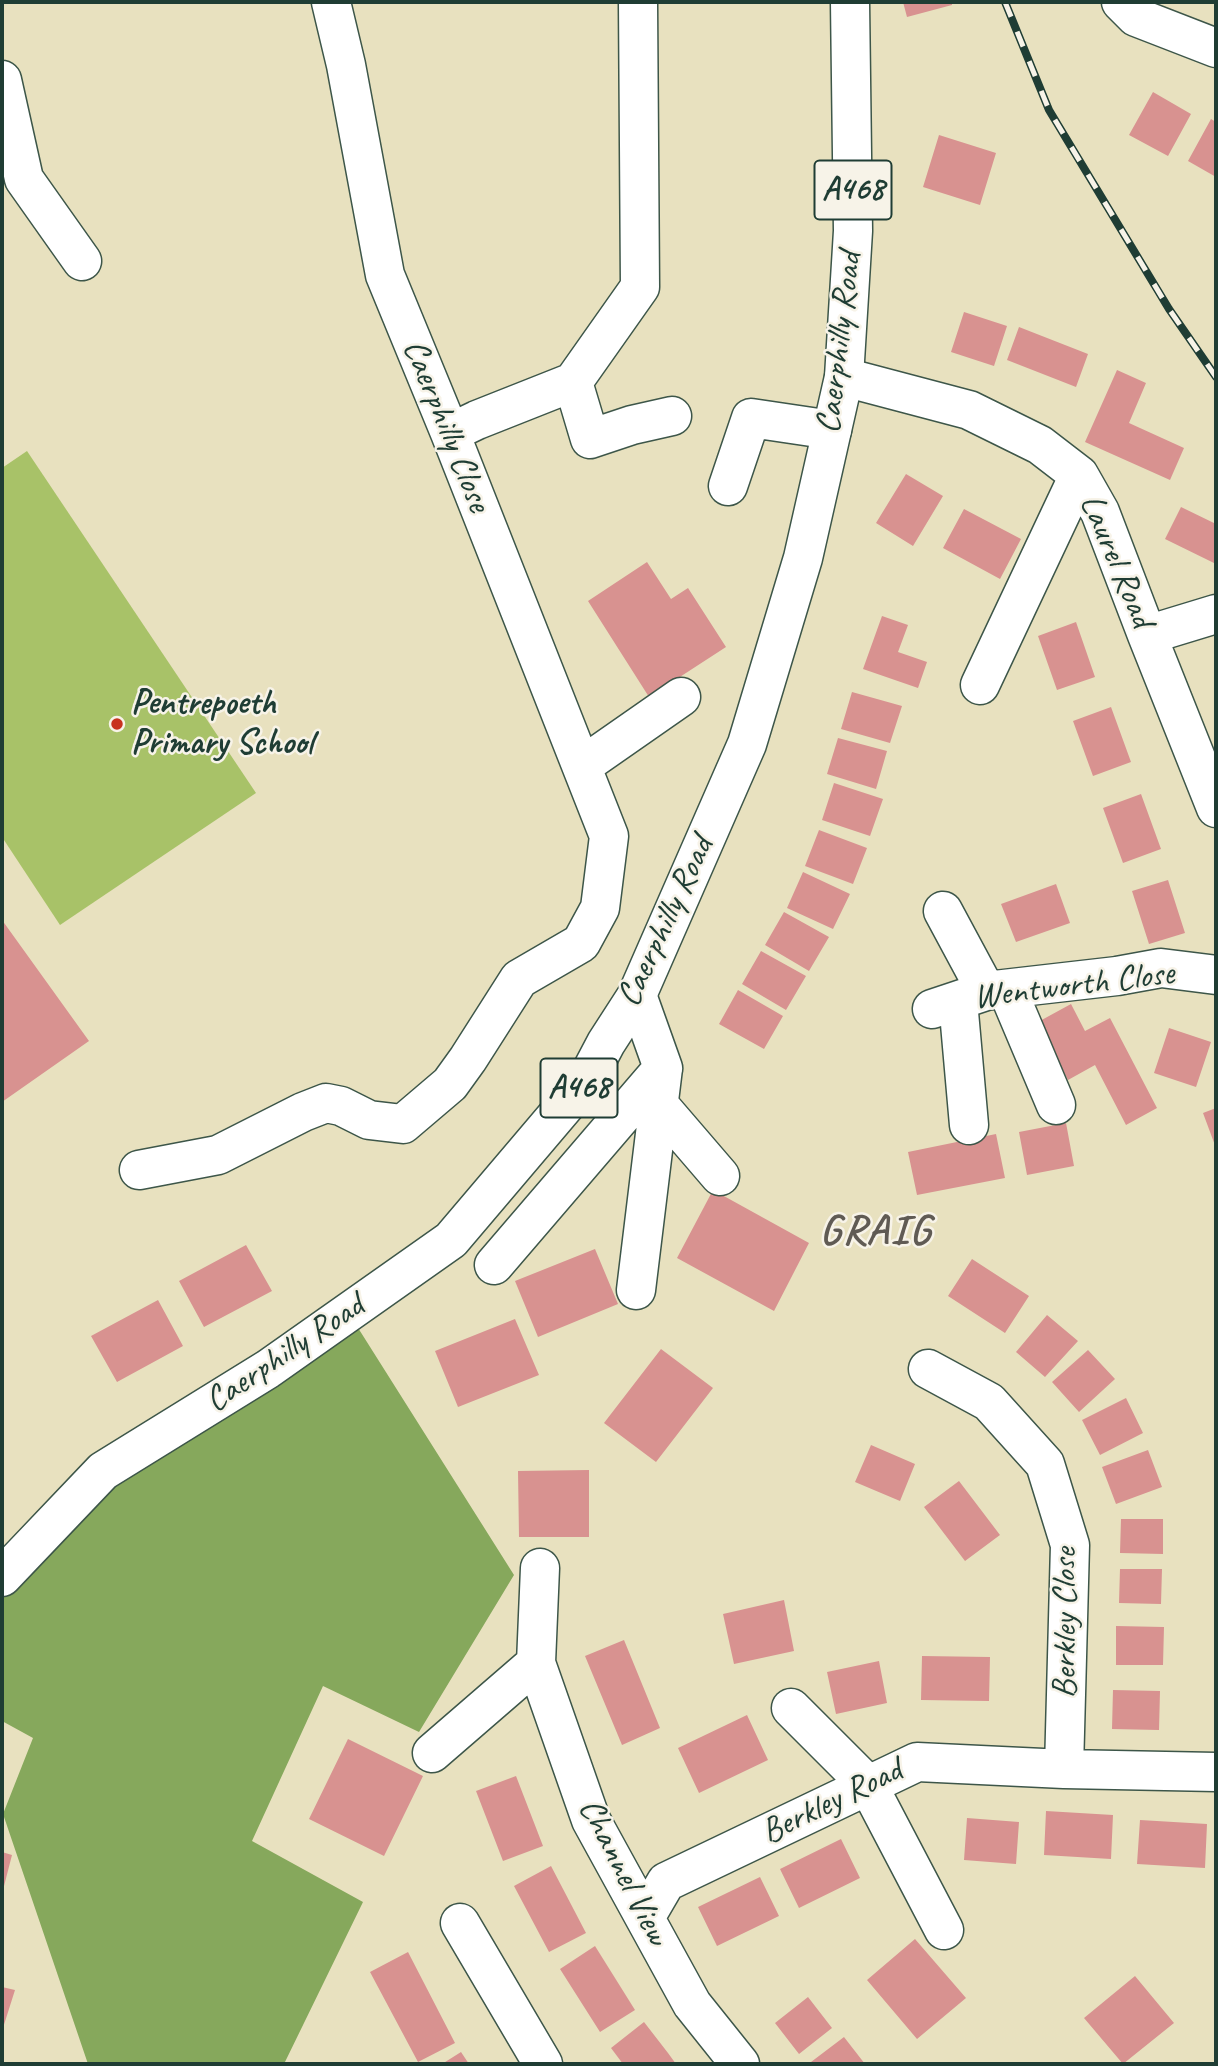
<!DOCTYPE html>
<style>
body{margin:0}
#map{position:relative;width:1218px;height:2066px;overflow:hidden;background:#e8e1bf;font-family:Caveat,sans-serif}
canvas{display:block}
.frame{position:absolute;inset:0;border:4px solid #1f3d34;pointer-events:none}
</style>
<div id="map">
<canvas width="1218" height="2066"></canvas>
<div class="frame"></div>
</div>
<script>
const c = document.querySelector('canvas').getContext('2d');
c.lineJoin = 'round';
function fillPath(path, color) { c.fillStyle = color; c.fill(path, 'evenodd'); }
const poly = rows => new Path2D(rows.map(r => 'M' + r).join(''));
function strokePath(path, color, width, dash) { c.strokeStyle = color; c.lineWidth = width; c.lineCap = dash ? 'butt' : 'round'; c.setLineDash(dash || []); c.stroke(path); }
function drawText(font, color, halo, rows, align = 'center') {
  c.font = font + ' Caveat,sans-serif'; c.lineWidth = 5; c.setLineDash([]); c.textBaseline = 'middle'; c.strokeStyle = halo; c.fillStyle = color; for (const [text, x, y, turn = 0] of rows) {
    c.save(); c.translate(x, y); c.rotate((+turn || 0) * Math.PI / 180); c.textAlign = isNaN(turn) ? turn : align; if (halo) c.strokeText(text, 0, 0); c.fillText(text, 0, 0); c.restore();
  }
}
fillPath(poly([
 [27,451,256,793,60,925,2,837,2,468]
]), '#a8c268');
fillPath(poly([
 [348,1312,514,1575,419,1732,323,1686,252,1841,363,1902,284,2064,88,2064,3,1814,33,1738,2,1721,2,1577,103,1471]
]), '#86a85c');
fillPath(poly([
 [903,2,952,2,952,5,907,17],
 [1153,92,1191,114,1168,156,1129,135],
 [1211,119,1216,122,1216,177,1188,161],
 [939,135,996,153,980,205,923,187],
 [964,312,1007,326,994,366,951,352],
 [1019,327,1088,354,1076,387,1007,360],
 [1117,370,1146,383,1129,423,1184,448,1170,480,1085,442],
 [906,474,943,496,913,546,876,523],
 [1181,507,1216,524,1216,564,1165,539],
 [964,509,1021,539,1000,579,943,548],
 [647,562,671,599,688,588,726,647,649,697,588,601],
 [882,616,908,625,898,652,927,662,918,688,863,669],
 [1076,622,1095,677,1057,690,1038,636],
 [852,692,902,706,890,743,841,729],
 [1111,707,1131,762,1093,776,1073,721],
 [838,738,887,751,876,789,827,774],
 [834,783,883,799,870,836,822,820],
 [1141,794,1161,849,1123,863,1103,808],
 [819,830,867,848,853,884,805,866],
 [803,872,850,894,833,929,787,908],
 [1168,880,1185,933,1149,944,1132,891],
 [1056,884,1070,923,1016,942,1001,904],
 [784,912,829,937,809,971,765,945],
 [2,920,89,1041,2,1102],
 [761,951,806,976,786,1010,742,984],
 [738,990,783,1016,764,1049,719,1024],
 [1071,1004,1085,1031,1110,1018,1157,1108,1126,1125,1095,1065,1068,1080,1038,1022],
 [1169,1028,1211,1042,1196,1087,1154,1073],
 [1216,1108,1216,1148,1203,1113],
 [1066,1123,1074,1166,1027,1175,1019,1132],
 [996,1134,1005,1178,917,1195,908,1152],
 [713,1190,809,1243,774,1311,677,1258],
 [246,1245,272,1291,204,1327,179,1281],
 [595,1249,618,1304,538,1337,515,1281],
 [972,1259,1029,1296,1005,1333,948,1296],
 [158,1300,183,1346,117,1382,91,1336],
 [1047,1315,1078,1341,1045,1377,1016,1352],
 [515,1319,539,1375,458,1407,435,1351],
 [661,1349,713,1388,656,1462,604,1423],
 [1088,1350,1115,1379,1079,1412,1052,1382],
 [1126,1398,1143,1433,1100,1455,1082,1420],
 [871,1445,915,1464,900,1501,855,1482],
 [1148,1450,1162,1487,1116,1504,1102,1467],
 [589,1470,589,1537,519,1537,518,1471],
 [959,1481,1000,1535,965,1561,924,1507],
 [1121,1519,1163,1519,1163,1554,1120,1553],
 [1120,1569,1162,1569,1161,1604,1119,1603],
 [784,1600,794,1651,734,1664,723,1614],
 [1116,1626,1164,1627,1163,1665,1116,1665],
 [624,1640,660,1728,622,1745,585,1656],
 [922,1656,990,1657,989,1701,921,1700],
 [879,1661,887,1703,836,1714,827,1672],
 [1113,1690,1160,1691,1159,1730,1112,1729],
 [747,1715,768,1760,699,1793,678,1748],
 [348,1739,423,1776,384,1856,309,1819],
 [516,1776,543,1846,503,1861,476,1791],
 [1046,1811,1113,1815,1111,1859,1044,1855],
 [967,1818,1019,1822,1016,1864,964,1860],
 [1140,1820,1207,1824,1205,1868,1137,1864],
 [841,1839,860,1878,799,1908,780,1869],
 [2,1852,12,1855,3,1890,2,1890],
 [551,1866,586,1933,549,1952,514,1886],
 [760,1877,779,1916,717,1946,698,1907],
 [915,1939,966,1998,917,2039,867,1980],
 [595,1946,635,2010,600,2032,560,1969],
 [408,1952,455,2043,418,2062,370,1972],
 [1135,1976,1174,2023,1123,2064,1084,2018],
 [2,1987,15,1990,2,2031],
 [808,1997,832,2028,799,2054,775,2023],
 [644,2022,668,2053,676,2064,623,2064,611,2048],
 [844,2037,865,2064,813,2064,811,2062],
 [461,2052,469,2064,442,2064]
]), '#d89290');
const minor = poly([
 [1121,2,1136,17,1216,48],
 [2,80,24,179,82,261],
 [844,377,969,410,1040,445,1079,475,1100,512,1147,635,1216,808],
 [573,382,590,439,632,425,672,416],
 [450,433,477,420,573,382,640,287,638,2],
 [728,486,751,418,832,430],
 [1147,635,1216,614],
 [980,685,1079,475],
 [582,766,681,697],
 [943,911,986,991],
 [1007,989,1056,1105],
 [958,1001,969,1125],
 [932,1009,986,991,1117,976,1161,968,1216,975],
 [659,1105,720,1176],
 [139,1170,218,1155,303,1112,326,1103,341,1106,369,1120,403,1124,450,1084,468,1059,519,979,581,943,600,908,609,836,450,433,385,275,346,65,331,2],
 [494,1265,663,1068,637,995],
 [636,1290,663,1068],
 [928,1369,989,1402,1045,1464,1070,1545,1064,1769],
 [540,1568,536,1663,591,1820,692,2004,740,2064],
 [791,1708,868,1785,944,1930],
 [432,1753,536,1663],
 [645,1918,666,1882,917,1762,1064,1769,1216,1772],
 [460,1923,543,2064]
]);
const major = poly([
 [2,1577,103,1471,268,1369,451,1240,586,1081,606,1043,637,995,747,744,803,558,844,377,853,231,850,2]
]);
strokePath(minor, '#3d5649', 41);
strokePath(major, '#3d5649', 41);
strokePath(minor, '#fff', 38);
strokePath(major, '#fff', 38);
const rail = poly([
 [1005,2,1049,110,1169,309,1216,377]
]);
strokePath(rail, '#1f3d34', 8);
strokePath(rail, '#f7f3e8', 5, [16]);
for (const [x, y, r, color] of [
 [117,724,7,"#c8321e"]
]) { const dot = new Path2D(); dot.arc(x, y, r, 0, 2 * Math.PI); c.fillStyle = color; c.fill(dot); strokePath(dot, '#f7f3e8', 2.5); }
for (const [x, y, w] of [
 [853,190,77],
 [579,1088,77]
]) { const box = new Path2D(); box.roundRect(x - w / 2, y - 29.5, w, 59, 5); c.fillStyle = '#f7f3e8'; c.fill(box); strokePath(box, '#1f3d34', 2); }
drawText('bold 33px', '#1f3d34', null, [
 ["A468",853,190],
 ["A468",579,1088]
]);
drawText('35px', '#1f3d34', '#f7f3e8', [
 ["Caerphilly Road",840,343,-83],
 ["Caerphilly Close",446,426,68],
 ["Laurel Road",1116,561,67],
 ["Caerphilly Road",666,922,-65],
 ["Wentworth Close",1074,986,-7],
 ["Caerphilly Road",285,1354,-34],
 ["Berkley Close",1066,1623,-90],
 ["Berkley Road",832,1802,-26],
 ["Channel View",623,1872,63]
]);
drawText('bold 35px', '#1f3d34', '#f7f3e8', [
 ["Pentrepoeth",131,704],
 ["Primary School",131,744]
], 'left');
c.letterSpacing = '2px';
drawText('bold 42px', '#605b54', '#f7f3e8', [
 ["GRAIG",876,1232]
]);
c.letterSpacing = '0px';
</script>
